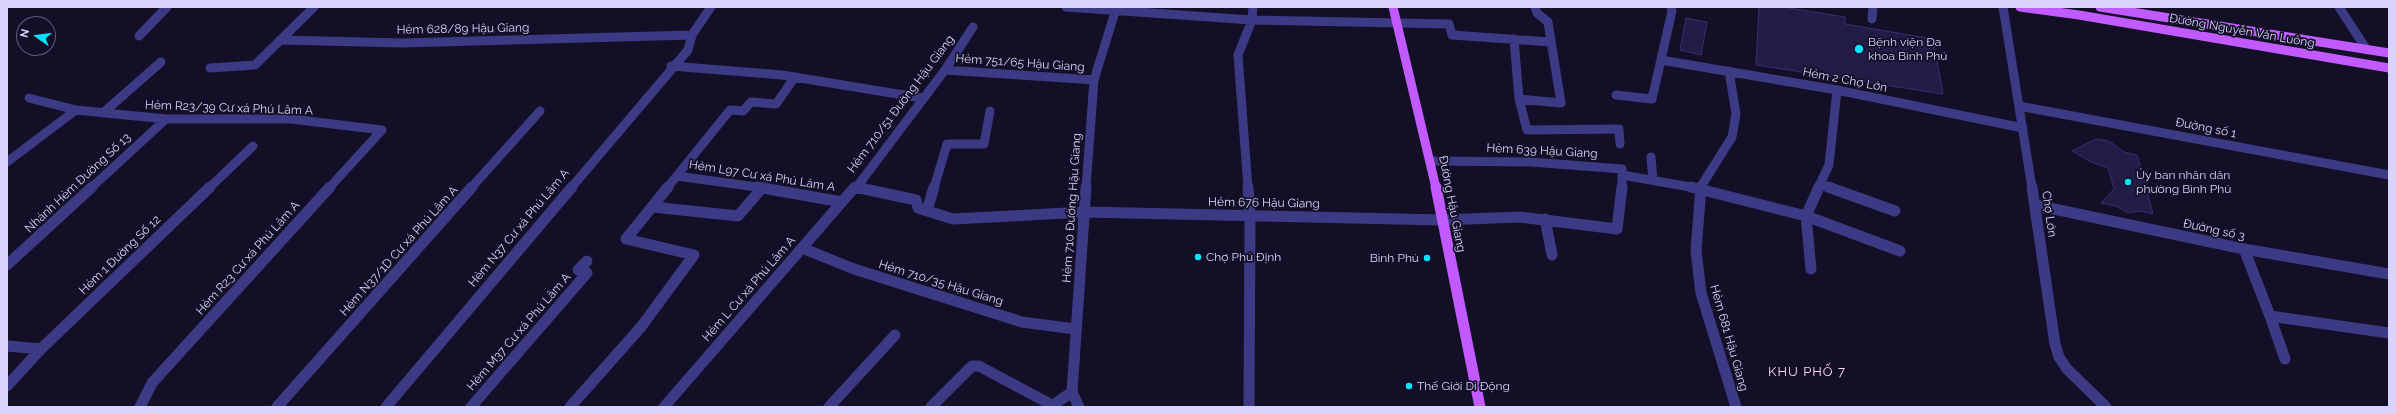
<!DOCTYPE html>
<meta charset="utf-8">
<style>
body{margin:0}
#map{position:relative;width:2396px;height:414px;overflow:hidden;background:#130f26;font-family:Raleway,sans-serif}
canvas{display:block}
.frame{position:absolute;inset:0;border:8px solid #d9d4ff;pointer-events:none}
.north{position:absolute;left:16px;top:16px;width:40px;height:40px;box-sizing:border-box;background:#130f26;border:1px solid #625e7d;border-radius:50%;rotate:284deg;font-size:11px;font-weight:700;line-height:16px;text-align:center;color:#d9d4ff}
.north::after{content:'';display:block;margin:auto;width:14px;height:18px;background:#00e5ff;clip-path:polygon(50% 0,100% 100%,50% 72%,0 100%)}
</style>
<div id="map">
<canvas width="2396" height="414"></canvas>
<div class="frame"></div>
<div class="north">N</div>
</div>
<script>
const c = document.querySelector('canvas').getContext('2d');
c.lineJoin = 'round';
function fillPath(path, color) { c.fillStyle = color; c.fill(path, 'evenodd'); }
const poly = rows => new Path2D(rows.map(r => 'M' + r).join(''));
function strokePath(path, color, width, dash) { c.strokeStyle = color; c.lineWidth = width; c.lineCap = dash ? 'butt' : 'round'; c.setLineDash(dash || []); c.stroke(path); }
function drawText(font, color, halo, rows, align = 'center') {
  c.font = font + ' Raleway,sans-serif'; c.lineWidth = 3.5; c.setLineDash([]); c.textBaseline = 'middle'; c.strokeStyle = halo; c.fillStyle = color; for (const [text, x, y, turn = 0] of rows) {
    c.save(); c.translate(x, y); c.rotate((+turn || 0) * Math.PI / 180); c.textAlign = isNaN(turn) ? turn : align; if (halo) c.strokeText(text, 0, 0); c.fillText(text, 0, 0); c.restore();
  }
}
const building = poly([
 [1759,7,1783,7,1845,17,1845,24,1933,39,1943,94,1756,65,1759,7],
 [1686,18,1707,22,1701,55,1680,50,1686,18],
 [2096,139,2109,141,2124,152,2137,155,2153,214,2141,211,2128,213,2116,206,2101,203,2114,189,2108,168,2091,162,2072,151,2096,139]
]);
fillPath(building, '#241b47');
strokePath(building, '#3b2d73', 1);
strokePath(poly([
 [1066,7,1252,20,1449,24,1452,35,1551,42],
 [2003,7,2032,188],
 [2339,7,2367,50],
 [1872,19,1873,7],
 [139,36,167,7],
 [1514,39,1519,99,1527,130,1619,129,1620,144],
 [282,40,403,43,692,35],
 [1661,60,1837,90,2023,128],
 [671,66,782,75,922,98],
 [210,68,255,65,314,7],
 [945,70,1094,80],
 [1616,95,1652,99,1672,11,1671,7],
 [29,98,76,110,166,119,291,119,382,130],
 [1519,99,1561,103,1548,22,1537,13,1535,7],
 [2019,106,2389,175],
 [103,113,161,62],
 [1651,157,1653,180],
 [1431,161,1531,162,1622,169,1622,188],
 [7,162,76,110],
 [1622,175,1696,188],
 [677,176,764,188],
 [1821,185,1830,188],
 [91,188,166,119],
 [209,188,253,146],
 [329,188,382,130],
 [471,188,540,111],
 [571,188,688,50,692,35,711,7],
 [667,188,730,110,743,111,751,102,776,104,795,77],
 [856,188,945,70,973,27],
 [934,188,947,144,984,144,990,111],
 [1086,188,1094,80,1115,12],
 [1248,188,1238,55,1252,20,1253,7],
 [1700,188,1732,137,1736,114,1729,71],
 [1818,188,1829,165,1837,90]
]), '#3d3a85', 9);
strokePath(poly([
 [757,187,842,202],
 [855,187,916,200,918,208,953,219,1086,212,1442,220,1520,217,1617,229,1622,187],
 [1248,187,1250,216,1249,407],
 [1691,187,1806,216,1900,251],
 [1701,187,1696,251,1701,293,1736,407],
 [1828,187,1895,211],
 [2032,187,2055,344,2059,357,2067,369,2106,407],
 [2035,205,2244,249,2389,274],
 [653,207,738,216,762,188],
 [927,211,934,187],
 [1545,219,1552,255],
 [802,248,854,269,1022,322,1075,329],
 [2244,249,2270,316,2389,333],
 [7,265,92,187],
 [1811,269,1806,216,1819,187],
 [2270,316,2285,359],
 [7,346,41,349],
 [7,386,41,349,210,187],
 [140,407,152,383,330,187],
 [277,407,472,187],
 [386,407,572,187],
 [471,407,587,273,578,270,587,261],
 [570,407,641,327,694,255,626,239,668,187],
 [664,407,854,188],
 [829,407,895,335],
 [931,407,972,366,979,366,1052,405],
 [1050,407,1072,392],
 [1079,407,1072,392,1086,187]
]), '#3d3a85', 11);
strokePath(poly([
 [1393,7,1436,188],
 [2020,7,2079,15,2389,68],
 [2100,7,2389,53]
]), '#c25bff', 9);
strokePath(poly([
 [1436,187,1480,407]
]), '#c25bff', 11);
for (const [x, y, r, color] of [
 [1859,49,5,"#00e5ff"],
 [2128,182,4,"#00e5ff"],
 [1198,257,4,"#00e5ff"],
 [1427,258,4,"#00e5ff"],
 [1409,386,4,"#00e5ff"]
]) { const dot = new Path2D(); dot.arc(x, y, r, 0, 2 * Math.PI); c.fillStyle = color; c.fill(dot); strokePath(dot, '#130f26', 1.5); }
drawText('12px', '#d9d4ff', '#130f26', [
 ["Hẻm 628/89 Hậu Giang",463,29,-1],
 ["Đường Nguyễn Văn Luông",2242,31,10],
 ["Hẻm 751/65 Hậu Giang",1020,63,4],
 ["Hẻm 2 Chợ Lớn",1845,80,11],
 ["Hẻm 710/51 Đường Hậu Giang",901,104,-53],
 ["Hẻm R23/39 Cư xá Phú Lâm A",229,108,2],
 ["Đường số 1",2206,128,11],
 ["Hẻm 639 Hậu Giang",1542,151,3],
 ["Hẻm L97 Cư xá Phú Lâm A",762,176,9],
 ["Nhánh Hẻm Đường Số 13",78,183,-43],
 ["Hẻm 676 Hậu Giang",1264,203,1],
 ["Đường Hậu Giang",1452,204,79],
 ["Hẻm 710 Đường Hậu Giang",1072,208,-86],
 ["Chợ Lớn",2049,214,82],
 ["Hẻm N37 Cư xá Phú Lâm A",519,228,-50],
 ["Đường số 3",2214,230,12],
 ["Hẻm N37/1D Cư xá Phú Lâm A",399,251,-48],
 ["Hẻm 1 Đường Số 12",120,255,-44],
 ["Hẻm R23 Cư xá Phú Lâm A",248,258,-48],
 ["Hẻm 710/35 Hậu Giang",941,283,17],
 ["Hẻm L Cư xá Phú Lâm A",749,289,-49],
 ["Hẻm M37 Cư xá Phú Lâm A",519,332,-49],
 ["Hẻm 681 Hậu Giang",1729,338,74]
]);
drawText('12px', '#d9d4ff', '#130f26', [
 ["Bệnh viện Đa",1868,42],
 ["khoa Bình Phú",1868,56],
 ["Ủy ban nhân dân",2136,175],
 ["phường Bình Phú",2136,189],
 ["Chợ Phú Định",1206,257],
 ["Bình Phú",1419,258,"right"],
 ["Thế Giới Di Động",1417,386]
], 'left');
c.letterSpacing = '1px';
drawText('13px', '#ffd6f0', '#130f26', [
 ["KHU PHỐ 7",1807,372]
]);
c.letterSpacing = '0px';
</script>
